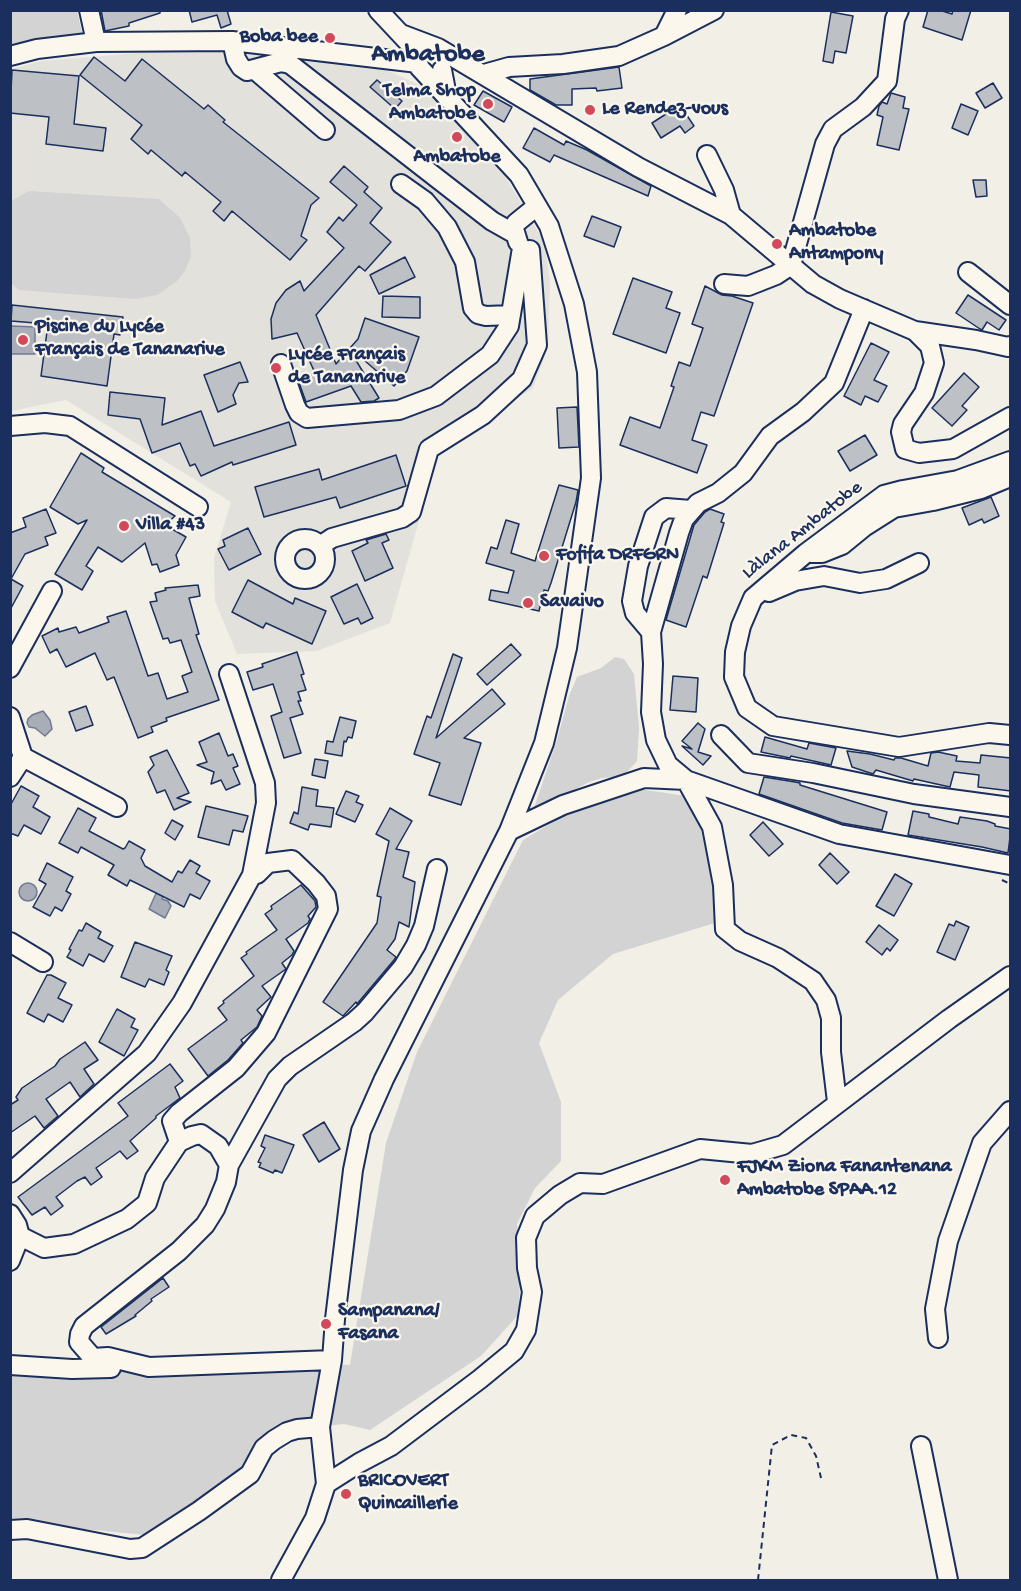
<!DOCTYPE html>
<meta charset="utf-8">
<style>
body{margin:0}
#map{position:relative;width:1021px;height:1591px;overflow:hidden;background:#f2efe6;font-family:"Gochi Hand",sans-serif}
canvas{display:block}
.frame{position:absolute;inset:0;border:12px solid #1b2f5e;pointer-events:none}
</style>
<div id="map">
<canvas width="1021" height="1591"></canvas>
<div class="frame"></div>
</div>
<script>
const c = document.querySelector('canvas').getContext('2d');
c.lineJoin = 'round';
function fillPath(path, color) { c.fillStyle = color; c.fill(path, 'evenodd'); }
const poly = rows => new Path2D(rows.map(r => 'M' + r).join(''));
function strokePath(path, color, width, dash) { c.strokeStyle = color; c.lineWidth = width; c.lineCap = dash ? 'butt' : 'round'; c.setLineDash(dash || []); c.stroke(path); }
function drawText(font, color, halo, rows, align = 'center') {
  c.font = font + ' "Gochi Hand",sans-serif'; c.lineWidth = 4.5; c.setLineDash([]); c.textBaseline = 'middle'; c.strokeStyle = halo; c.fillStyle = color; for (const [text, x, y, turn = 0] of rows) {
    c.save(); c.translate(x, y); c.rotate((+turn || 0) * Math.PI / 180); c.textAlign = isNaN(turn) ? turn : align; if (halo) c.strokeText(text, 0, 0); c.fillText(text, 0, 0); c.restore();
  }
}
fillPath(poly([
 [237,45,378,66,428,89,492,154,544,242,550,282,548,347,533,388,473,427,437,457,390,623,317,651,237,654,215,601,214,558,231,502,66,400,11,411,11,69,41,61]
]), '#e2e1dc');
fillPath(poly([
 [11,11,77,11,83,37,34,40,11,47],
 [29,191,159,199,180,218,190,238,191,256,185,271,176,282,157,295,135,299,19,290,11,283,11,201],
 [615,657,624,659,634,674,639,728,637,761,622,777,602,778,589,782,557,799,534,808,557,740,569,696,577,677,601,668],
 [639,789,686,796,710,849,715,923,613,954,558,1000,539,1043,561,1102,561,1161,535,1188,517,1224,520,1265,519,1314,481,1356,370,1430,344,1424,287,1430,218,1489,145,1535,11,1522,10,1365,100,1371,214,1363,350,1365,386,1143,417,1052,523,840,570,812]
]), '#d2d3d2');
const water = poly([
 [11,326,35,327,35,354,11,354,11,326],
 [43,711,50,720,52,729,45,736,35,728,29,727,27,723,28,719,32,715,43,711],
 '19 892a9 9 0 1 1 18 0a9 9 0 1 1-18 0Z',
 [158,889,166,892,162,899,168,901,171,906,165,918,149,909,158,889]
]);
fillPath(water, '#a9adb7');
strokePath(water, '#707b93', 1.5);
const building = poly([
 [101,10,160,10,160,13,129,23,129,26,105,31,101,10],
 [189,10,227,10,231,24,221,28,217,15,192,22,189,10],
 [928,10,939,10,952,14,953,10,971,10,962,40,923,27,928,10],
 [831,12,853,16,846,53,835,51,833,63,823,61,831,12],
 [94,57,125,81,142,59,204,109,208,105,225,120,223,122,319,198,311,205,301,236,307,240,290,260,232,211,224,221,213,211,221,202,185,172,182,176,151,150,148,154,131,139,142,125,80,75,94,57],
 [619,67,622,88,597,91,596,88,572,89,572,105,556,105,530,90,530,79,619,67],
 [12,70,79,76,74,124,106,128,103,151,46,144,49,117,10,113,12,70],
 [377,80,402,101,395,109,370,87,377,80],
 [993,83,1002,98,985,108,976,93,993,83],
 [483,91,512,107,504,122,474,105,483,91],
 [891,93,905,97,903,108,909,109,899,150,877,145,883,117,877,115,879,106,882,102,887,104,891,93],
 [961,104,978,111,968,135,952,128,961,104],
 [680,105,694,126,685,133,680,126,661,138,652,123,680,105],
 [534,128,564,145,566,141,587,150,651,186,648,196,554,155,550,162,523,148,534,128],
 [344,166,368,187,364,192,382,208,370,223,391,242,365,271,359,266,316,315,336,364,349,349,379,398,374,401,361,402,351,386,306,402,298,380,315,373,297,333,272,339,271,319,276,303,286,290,300,281,304,291,344,248,327,232,339,217,343,221,357,205,330,182,344,166],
 [973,180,986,180,987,196,976,197,973,180],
 [592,216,621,227,614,247,584,236,592,216],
 [405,257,415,277,379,294,370,275,405,257],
 [633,278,672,292,666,308,680,313,666,353,613,334,633,278],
 [705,286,722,295,732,296,753,303,714,416,701,412,692,440,707,445,697,473,620,445,630,417,660,428,674,387,671,386,679,362,690,366,703,328,692,324,705,286],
 [968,295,1006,320,999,330,987,322,982,330,980,329,956,313,968,295],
 [383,296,420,297,420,318,382,317,383,296],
 [12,305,123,317,120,335,114,334,107,386,41,376,48,324,11,321,12,305],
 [365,318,419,337,407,371,394,386,350,348,358,339,365,318],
 [871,343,889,352,874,380,887,386,878,402,865,396,861,405,844,396,871,343],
 [240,362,248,382,239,383,233,395,236,404,218,412,204,375,240,362],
 [964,373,979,387,962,406,967,410,952,426,932,408,964,373],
 [110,392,165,398,162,425,201,411,214,446,289,422,296,445,233,465,232,462,201,476,195,464,190,466,180,443,152,453,140,419,108,415,110,392],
 [577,407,579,447,559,448,557,408,577,407],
 [865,435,877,455,850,471,838,451,865,435],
 [81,453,104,468,102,472,175,516,165,525,186,537,176,555,179,565,160,572,157,564,152,565,145,543,122,562,98,547,86,566,93,571,82,590,55,574,87,520,78,524,50,507,81,453],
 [396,455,406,486,340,508,336,497,264,517,255,487,319,469,322,480,396,455],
 [559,485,578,490,576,502,551,583,548,591,544,590,539,611,489,600,491,590,508,593,514,571,486,563,491,547,497,549,506,520,519,524,511,553,535,561,559,485],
 [991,497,999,516,984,523,982,519,969,525,962,508,991,497],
 [46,509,56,533,45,537,48,545,25,554,11,579,23,586,10,610,10,533,26,527,23,518,46,509],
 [710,509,724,514,721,522,724,523,707,578,703,576,686,627,666,620,694,525,705,512,710,509],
 [248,528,261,554,229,570,218,549,225,546,223,540,248,528],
 [386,534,389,540,382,543,393,568,365,581,352,551,368,543,366,540,386,534],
 [248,580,293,604,295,598,326,611,312,644,266,623,263,628,232,612,248,580],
 [357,584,373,618,361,624,358,618,344,624,331,597,357,584],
 [198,585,200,596,189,598,199,634,196,635,219,700,166,718,167,721,151,727,153,732,138,738,114,677,107,680,95,653,66,667,57,649,50,653,42,636,58,628,59,632,76,627,79,633,109,622,107,617,126,611,148,676,158,673,167,699,188,692,182,676,192,672,181,640,170,643,168,638,163,639,150,602,157,601,155,593,166,590,165,588,198,585],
 [511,644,521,655,487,685,477,674,511,644],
 [297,652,304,674,301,675,306,690,298,692,301,701,298,701,303,714,290,718,301,753,284,758,271,716,282,712,273,684,253,690,247,672,263,667,262,664,297,652],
 [453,654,462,658,436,738,492,689,505,704,464,738,481,743,461,805,429,795,440,763,414,754,427,716,431,718,453,654],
 [673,676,698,678,696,712,670,710,673,676],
 [86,706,93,725,76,731,69,712,86,706],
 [340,717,356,721,352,738,348,737,346,742,344,741,342,756,325,753,327,741,333,742,340,717],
 [698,723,705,729,698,752,711,756,703,765,682,746,692,749,682,741,698,723],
 [219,733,228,756,233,754,238,766,233,768,240,784,226,790,221,780,211,784,214,772,197,765,207,762,199,742,219,733],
 [765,737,807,749,809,743,836,748,831,765,791,756,790,758,761,752,765,737],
 [167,750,189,793,177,798,191,802,174,810,165,790,157,793,148,772,154,765,150,757,167,750],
 [847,751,870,754,894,760,895,758,901,758,928,766,931,753,938,752,957,756,956,761,980,763,981,755,1011,758,1011,791,978,787,979,775,954,772,950,787,914,779,913,781,876,770,873,774,852,767,847,751],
 [315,759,328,761,325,778,312,775,315,759],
 [764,777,795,782,800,783,800,785,887,812,882,830,842,823,759,794,764,777],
 [21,786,39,796,33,807,50,817,41,834,24,825,18,836,10,833,10,806,21,786],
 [302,787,318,790,316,806,334,808,331,827,310,824,308,830,290,823,294,812,298,814,302,787],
 [346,791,359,796,356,802,363,805,355,822,336,814,346,791],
 [206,806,248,816,243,832,233,830,229,845,198,837,206,806],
 [78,808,96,818,89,831,123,849,125,848,129,841,145,850,141,858,145,866,172,882,178,871,182,873,190,860,200,866,196,873,210,881,200,899,190,894,184,907,130,880,127,886,108,875,114,865,81,847,78,853,59,843,78,808],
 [390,808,412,821,396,849,409,852,403,877,415,882,409,927,399,922,395,939,387,950,396,957,394,960,357,1004,356,1002,343,1016,323,1002,377,923,381,897,377,896,389,841,376,834,390,808],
 [913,811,929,814,929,817,958,824,960,817,987,821,995,824,995,826,1011,829,1008,853,982,847,908,835,913,811],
 [172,820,183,826,175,840,165,833,172,820],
 [763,822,783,844,769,856,750,835,763,822],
 [830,853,849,872,837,884,819,865,830,853],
 [47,863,73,877,66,891,71,894,62,911,55,907,50,916,33,907,46,884,39,880,47,863],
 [895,874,912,884,894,916,876,906,895,874],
 [301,885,315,901,316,907,308,916,310,919,308,923,286,939,294,951,292,955,282,963,286,969,262,986,271,997,257,1010,262,1016,257,1027,241,1040,243,1043,228,1060,208,1076,188,1049,227,1020,218,1008,224,1003,223,1001,254,976,241,958,247,954,246,952,277,930,265,914,272,909,271,906,301,885],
 [956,921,969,927,955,960,937,952,949,924,954,926,956,921],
 [86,923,101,932,98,938,113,946,104,962,89,954,83,966,67,957,71,950,69,949,79,930,82,931,86,923],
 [879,925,898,940,890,951,887,948,882,955,866,942,879,925],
 [135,942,172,956,166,970,169,972,164,985,149,979,145,987,121,977,135,942],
 [47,975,51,975,66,983,58,998,72,1005,63,1022,48,1014,44,1022,27,1013,47,975],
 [117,1009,135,1019,131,1027,138,1030,124,1056,99,1042,117,1009],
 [85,1042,98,1060,84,1069,94,1084,80,1097,70,1082,46,1099,58,1116,44,1128,35,1116,10,1133,10,1105,18,1100,16,1097,22,1088,55,1066,60,1059,85,1042],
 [170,1064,183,1081,175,1087,180,1098,156,1116,156,1118,130,1141,138,1151,127,1159,120,1151,113,1156,96,1168,102,1177,91,1185,85,1177,77,1181,56,1197,63,1206,51,1215,45,1207,32,1215,18,1197,128,1116,118,1103,170,1064],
 [324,1122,340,1149,319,1162,303,1135,324,1122],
 [265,1135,294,1145,282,1173,275,1170,273,1173,259,1167,261,1163,258,1162,265,1148,261,1146,265,1135],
 [163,1278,169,1287,151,1299,152,1301,135,1315,136,1316,106,1334,101,1327,163,1278]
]);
fillPath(building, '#bdc0c4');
strokePath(building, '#1b2f5e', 1.5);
const minor = poly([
 [89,10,96,42],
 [378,10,408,42],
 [677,10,664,36,714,10],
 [401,34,438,48,638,167,731,215,813,284,840,299,915,331,930,346,934,363,924,393,903,424,901,432,905,449,919,453,953,449,1010,417],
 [232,41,236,59,241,67,247,71,281,62,290,64,492,221,515,234],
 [10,56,37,49,96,42,232,41,418,63],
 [255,70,325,130],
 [442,70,447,96],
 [484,74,509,67,563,64,619,56,664,36],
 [707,155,724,190,731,215],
 [401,184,425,201,447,227,465,262,473,308,478,314,486,316,511,315],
 [518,242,514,229,516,223,537,206],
 [968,272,1010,305],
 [724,284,748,286,776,275,791,265,825,144,833,129,863,107,887,81,895,19,899,10],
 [864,309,834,383,803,412,770,436,743,473,718,493,698,503,684,519,679,533,651,632,653,664,651,712,656,740,668,765,686,780,839,834,1010,865],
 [915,331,976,340,1008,347,1010,346],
 [281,364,295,405,299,413,307,418,399,410,436,396,490,355,509,326,522,248],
 [10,426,45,423,70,426,198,507],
 [1010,461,958,480,903,490,884,495,806,553,753,598,741,626,735,652,734,677,747,708,773,726,899,747,989,733,1010,735],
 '285 559a20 20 0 1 1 40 0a20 20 0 1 1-40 0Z',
 [320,546,332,538,402,518,411,512,429,449,483,415,522,379,537,345,530,250],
 [811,553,822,553,842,545,864,527,894,508,933,501,981,489,1010,477],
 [769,592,795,581,824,576,860,583,886,579,919,563],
 [651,632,635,613,632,601,638,566,654,517,666,508,691,510],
 [10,668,52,591],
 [10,717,23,757,10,777],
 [721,735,748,763,813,773,914,794,1010,807],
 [23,757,117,807],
 [509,831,563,805,644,778,686,780,712,827,723,885,725,929,740,941,778,958,813,981,826,1000,831,1018,831,1052,837,1102],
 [10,942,43,962],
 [179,1142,172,1121,179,1113,236,1068,266,1033,328,909,326,896,316,883,292,860,268,863,257,874,252,875],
 [229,1165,277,1079,290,1066,354,1022,365,1012,403,967,416,945,424,926,437,869],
 [10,1173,147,1053,182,1003,252,875,266,803,265,783,229,674],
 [10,1214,17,1225,20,1236,10,1261],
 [20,1236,44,1248,74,1244,127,1219,147,1203,155,1178,179,1142,192,1136,201,1134,218,1146,229,1165,226,1182,215,1209,205,1225,179,1251,84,1326,80,1334,79,1342,93,1358,108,1357,149,1367,332,1360],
 [938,1338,935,1309,948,1241,982,1143,1010,1111],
 [10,1365,72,1369,111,1368],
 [921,1446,948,1580],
 [326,1484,359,1463,391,1446,480,1379,514,1351,526,1330,532,1292,527,1268,526,1238,535,1216,560,1195,580,1183,603,1184,700,1149,752,1154,783,1145,949,1019,1010,976],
 [10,1530,27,1529,130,1549,142,1548,199,1511,250,1474,264,1448,274,1440,287,1432,297,1429,320,1427],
 [281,1580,315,1518,326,1484,320,1427,332,1360,335,1319,353,1170,361,1131,384,1079,509,831,544,743,567,648,591,478,587,372,574,304,549,226,519,175,419,67,418,59,421,51,433,47]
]);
strokePath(minor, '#1b2f5e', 22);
strokePath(poly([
 [1002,880,1010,884],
 [758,1580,772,1445,791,1435,806,1438,816,1456,821,1478]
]), '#1b2f5e', 2, [6, 4.5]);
strokePath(minor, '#fbf7ec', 18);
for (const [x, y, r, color] of [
 [330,38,6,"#d1495b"],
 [488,104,6,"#d1495b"],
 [590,110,6,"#d1495b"],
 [457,137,6,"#d1495b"],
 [777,244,6,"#d1495b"],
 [23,340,6,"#d1495b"],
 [276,368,6,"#d1495b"],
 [124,526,6,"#d1495b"],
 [544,556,6,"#d1495b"],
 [528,603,6,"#d1495b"],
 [725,1180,6,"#d1495b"],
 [326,1324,6,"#d1495b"],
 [346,1494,6,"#d1495b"]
]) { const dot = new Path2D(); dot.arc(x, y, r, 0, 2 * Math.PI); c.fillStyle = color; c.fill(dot); strokePath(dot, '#fbf7ec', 2); }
drawText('bold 20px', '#1b2f5e', '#fbf7ec', [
 ["Boba bee",318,38,"right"],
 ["Telma Shop",476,92,"right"],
 ["Ambatobe",476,115,"right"],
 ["Le Rendez-vous",602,110],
 ["Ambatobe",457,158,"center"],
 ["Ambatobe",789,232],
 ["Antampony",789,255],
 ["Piscine du Lycée",35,328],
 ["Français de Tananarive",35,351],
 ["Lycée Français",288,356],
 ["de Tananarive",288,379],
 ["Villa #43",136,526],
 ["Fofifa DRFGRN",556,556],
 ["Savaivo",540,603],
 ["FJKM Ziona Fanantenana",737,1168],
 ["Ambatobe SPAA.12",737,1191],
 ["Sampanana/",338,1312],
 ["Fasana",338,1335],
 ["BRICOVERT",358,1482],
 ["Quincaillerie",358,1505]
], 'left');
drawText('20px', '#1b2f5e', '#fbf7ec', [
 ["Làlana Ambatobe",803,531,-38]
]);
drawText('bold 26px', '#1b2f5e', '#fbf7ec', [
 ["Ambatobe",428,56]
]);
</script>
